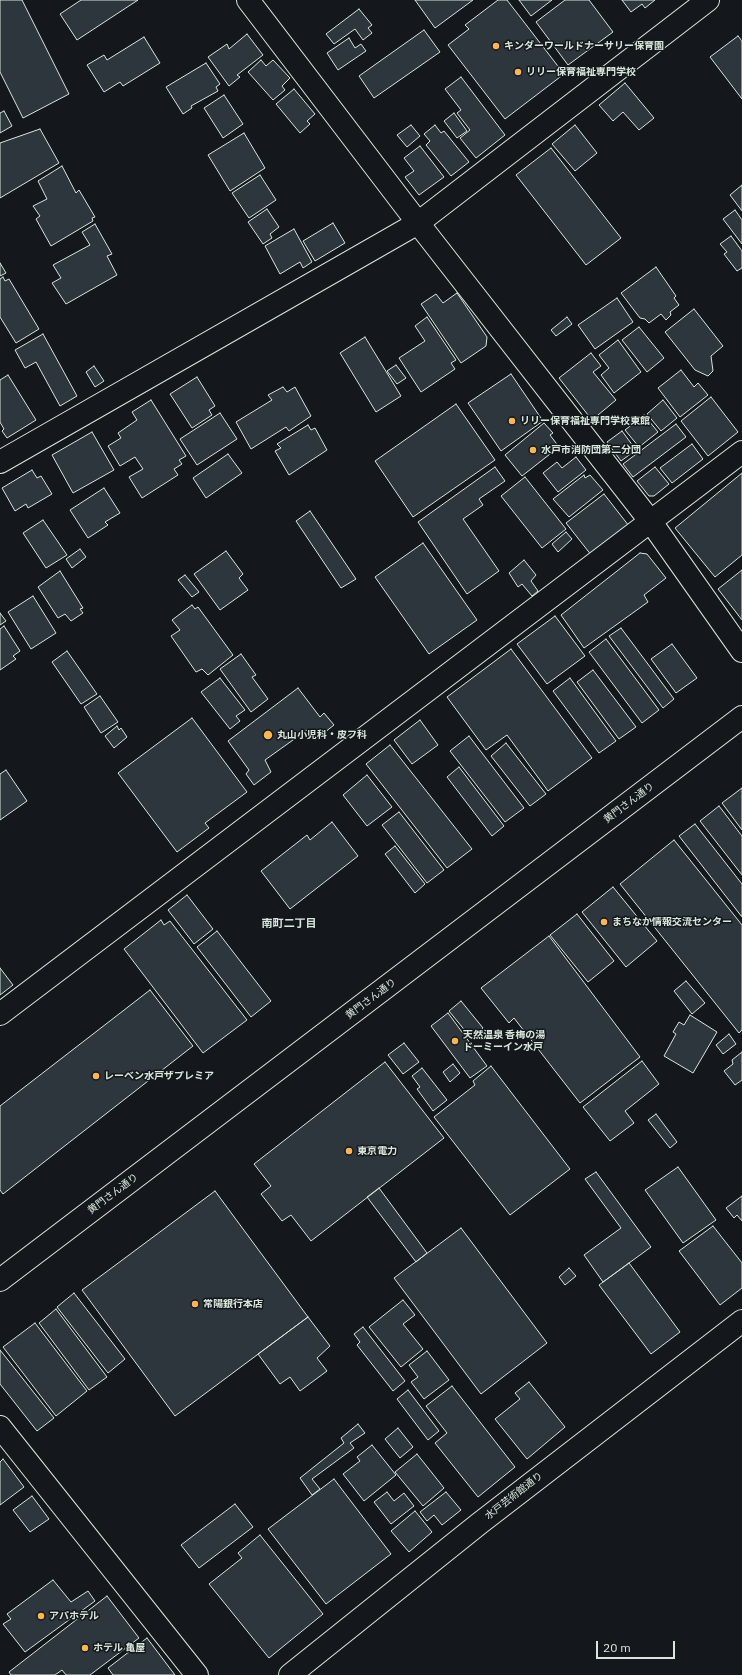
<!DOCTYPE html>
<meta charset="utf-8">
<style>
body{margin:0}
#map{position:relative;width:742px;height:1675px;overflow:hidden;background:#14181c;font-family:"IBM Plex Sans",sans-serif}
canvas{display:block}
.scale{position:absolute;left:596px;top:1641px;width:79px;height:18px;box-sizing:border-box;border:2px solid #d8e6dc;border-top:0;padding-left:5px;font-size:12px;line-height:14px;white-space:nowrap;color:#d8e6dc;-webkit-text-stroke:3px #14181c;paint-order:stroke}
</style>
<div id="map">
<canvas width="742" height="1675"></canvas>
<div class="scale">20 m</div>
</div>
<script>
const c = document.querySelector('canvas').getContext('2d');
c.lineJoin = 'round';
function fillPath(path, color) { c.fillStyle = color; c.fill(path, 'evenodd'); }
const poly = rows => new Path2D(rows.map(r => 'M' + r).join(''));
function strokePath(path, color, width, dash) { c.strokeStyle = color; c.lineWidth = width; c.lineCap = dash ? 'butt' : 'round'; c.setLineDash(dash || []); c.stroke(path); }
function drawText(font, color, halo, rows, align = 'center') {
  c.font = font + ' "IBM Plex Sans","Noto Sans JP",sans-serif'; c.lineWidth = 3; c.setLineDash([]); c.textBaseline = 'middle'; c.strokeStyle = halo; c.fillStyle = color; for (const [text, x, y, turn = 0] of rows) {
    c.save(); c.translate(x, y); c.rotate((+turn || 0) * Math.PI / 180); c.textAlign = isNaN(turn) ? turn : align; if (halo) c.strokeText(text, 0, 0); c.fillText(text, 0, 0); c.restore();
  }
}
const building = poly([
 [0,0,22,0,69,94,23,118,0,72,0,0],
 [81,0,138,0,77,40,60,14,81,0],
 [415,0,473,0,435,28,415,0],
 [498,0,507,0,564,74,505,119,448,45,469,29,465,25,498,0],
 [519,0,552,0,531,16,519,0],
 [565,0,589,0,613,32,568,65,536,22,565,0],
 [622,0,655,0,645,8,642,4,631,12,622,0],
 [359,9,372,25,368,28,372,33,363,40,355,29,334,44,326,34,359,9],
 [424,30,440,52,374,98,359,76,424,30],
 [247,34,263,55,237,75,240,77,229,86,208,57,227,44,229,49,247,34],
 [738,36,742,41,742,99,710,57,738,36],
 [144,37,160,63,123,86,120,82,104,92,87,65,104,55,107,60,144,37],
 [349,38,355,48,361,44,366,51,338,70,327,53,349,38],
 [261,60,266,66,273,60,290,78,282,86,285,90,273,100,248,72,261,60],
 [206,63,220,84,216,87,218,91,191,106,192,108,183,114,166,87,206,63],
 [461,77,505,135,476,158,460,138,470,130,457,113,461,110,445,89,461,77],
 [625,83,654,118,639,130,623,112,613,121,599,105,625,83],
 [294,89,315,114,307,121,310,124,300,133,276,104,294,89],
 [224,95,243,124,223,138,204,108,224,95],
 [4,111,12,126,0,133,0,113,4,111],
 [454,113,467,131,457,138,444,121,454,113],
 [411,125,420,136,407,147,397,135,411,125],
 [435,125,441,133,444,131,469,162,451,176,426,145,430,141,424,134,435,125],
 [575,125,597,153,575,171,552,144,575,125],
 [40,129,59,163,0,198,0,143,40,129],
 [244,133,265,168,230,191,208,155,244,133],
 [420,146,444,177,419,195,405,177,414,171,404,158,420,146],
 [551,148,621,238,586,265,516,175,551,148],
 [62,166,76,193,79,190,95,217,92,218,93,221,51,246,36,219,40,216,33,206,47,199,38,181,62,166],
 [260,175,276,200,249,218,232,193,260,175],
 [742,185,742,211,730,195,742,185],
 [267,209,279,227,270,234,272,238,263,244,248,222,267,209],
 [735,210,742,220,742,244,723,219,735,210],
 [333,223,345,243,315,261,303,241,333,223],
 [95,224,112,254,107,256,117,275,66,304,52,283,61,278,53,265,90,245,82,232,95,224],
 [294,229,312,262,303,268,300,262,280,274,265,246,294,229],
 [731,236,742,251,742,268,737,271,724,254,727,252,720,244,731,236],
 [0,263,6,273,0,276,0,263],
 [656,267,676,296,674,298,679,305,670,312,671,315,666,320,661,314,649,323,645,319,640,318,621,293,656,267],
 [3,277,5,281,9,279,39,329,16,343,0,317,0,279,3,277],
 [457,293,487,337,486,346,461,363,421,304,436,294,443,303,457,293],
 [617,298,633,322,595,349,578,325,617,298],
 [694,309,723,346,711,356,713,371,708,376,695,370,665,332,694,309],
 [427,317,456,360,451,363,455,369,421,392,399,358,425,341,415,326,427,317],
 [567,317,572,324,556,336,551,330,567,317],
 [639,327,664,358,647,372,622,340,639,327],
 [43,334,77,396,60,406,36,362,25,368,15,350,43,334],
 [365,337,401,396,376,412,340,353,365,337],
 [618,340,641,372,614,393,601,375,609,368,599,355,618,340],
 [591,353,601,366,593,372,616,400,592,420,559,378,591,353],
 [396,365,406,378,397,384,387,371,396,365],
 [94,366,104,381,95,387,86,372,94,366],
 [681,370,694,387,698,383,708,395,680,417,658,388,681,370],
 [511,374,543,421,501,451,468,403,511,374],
 [8,375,36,420,7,438,2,431,4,429,0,422,0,380,8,375],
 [197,377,215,406,209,410,212,415,192,428,170,394,197,377],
 [283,387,287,392,295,387,311,416,289,431,286,427,251,449,236,422,272,400,268,395,283,387],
 [711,397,738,432,708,456,681,421,711,397],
 [151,400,186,456,179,460,182,464,174,469,178,475,142,498,129,477,143,469,135,457,120,466,108,446,121,438,118,433,137,420,132,412,151,400],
 [663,400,677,418,661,431,647,414,663,400],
 [456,404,495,460,413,517,375,461,456,404],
 [220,413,237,439,197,465,180,439,220,413],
 [644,415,658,432,639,447,625,430,644,415],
 [544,423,553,433,550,435,559,447,522,476,505,455,544,423],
 [676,424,686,437,633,477,623,464,676,424],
 [308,425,311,430,315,428,327,450,289,475,275,451,281,448,277,444,308,425],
 [622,431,636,450,621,461,607,442,622,431],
 [92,432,114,470,73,493,52,455,92,432],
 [692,444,703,459,672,483,660,468,692,444],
 [228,454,242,473,206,498,193,478,228,454],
 [576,457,586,470,558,492,543,473,557,462,562,468,576,457],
 [495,467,505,481,479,499,483,505,463,519,499,571,467,594,418,522,495,467],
 [655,467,669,484,654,496,649,496,637,481,655,467],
 [32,470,37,478,41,476,52,494,28,508,26,504,15,511,2,488,32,470],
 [742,473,742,555,715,577,675,528,742,473],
 [584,475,585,478,590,475,603,490,569,517,553,499,584,475],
 [525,477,566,529,542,548,501,496,525,477],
 [104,488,120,513,105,522,108,525,88,538,70,510,104,488],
 [604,494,629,526,592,556,566,523,604,494],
 [310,511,356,579,341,588,296,521,310,511],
 [43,520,67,555,46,568,23,533,43,520],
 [566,532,572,539,558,552,552,544,566,532],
 [423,543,477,620,429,654,375,577,423,543],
 [80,549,86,557,72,568,66,559,80,549],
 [226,551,243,574,239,578,248,590,220,610,194,574,226,551],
 [640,553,647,554,666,578,644,595,648,602,584,648,561,615,640,553],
 [524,560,536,575,531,581,538,591,532,596,522,584,518,587,509,573,524,560],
 [742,570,742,620,718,589,742,570],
 [60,571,83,608,80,609,83,613,71,621,65,614,58,618,38,587,60,571],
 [185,575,199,592,192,597,178,580,185,575],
 [33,596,56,633,31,649,8,612,33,596],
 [192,605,195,609,198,607,233,655,208,675,202,669,196,672,171,636,180,630,172,620,192,605],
 [0,613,6,621,0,625,0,613],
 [555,616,585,656,547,684,517,644,555,616],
 [4,626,20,651,13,656,16,659,0,670,0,629,4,626],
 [621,628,674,699,663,708,609,636,621,628],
 [606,639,659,710,642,723,589,652,606,639],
 [672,644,697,678,676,693,651,659,672,644],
 [511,649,592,758,548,791,507,735,486,750,447,697,511,649],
 [67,651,97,694,81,704,52,662,67,651],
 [241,654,256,675,252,677,268,699,251,712,220,669,241,654],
 [593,670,636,727,619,739,577,682,593,670],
 [220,678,245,710,236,716,240,721,230,729,201,692,220,678],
 [570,678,616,741,599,753,553,691,570,678],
 [298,688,320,717,324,713,334,725,315,740,307,730,265,760,271,772,254,785,246,774,249,770,228,741,298,688],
 [100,696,118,722,101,733,84,707,100,696],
 [192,718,247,792,205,823,209,828,177,852,118,773,192,718],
 [420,720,438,745,412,764,394,740,420,720],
 [117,726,119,730,121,728,127,737,114,748,105,736,117,726],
 [469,736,524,808,505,822,450,751,469,736],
 [506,743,546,794,530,806,491,756,506,743],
 [390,745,472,849,447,868,366,764,390,745],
 [459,767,504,826,492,836,447,777,459,767],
 [6,770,27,801,0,820,0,774,6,770],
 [367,775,392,807,367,826,343,795,367,775],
 [742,788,742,830,722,803,742,788],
 [719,806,742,836,742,875,700,821,719,806],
 [399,812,444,870,427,883,382,825,399,812],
 [332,822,358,856,290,909,261,871,307,835,310,840,332,822],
 [695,824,742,884,742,917,679,836,695,824],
 [674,840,742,925,742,1030,739,1033,620,884,674,840],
 [395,846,425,884,415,893,385,854,395,846],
 [613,887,657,941,626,967,582,912,613,887],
 [187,895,213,929,194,944,168,910,187,895],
 [577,914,614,961,588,982,550,935,577,914],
 [161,920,164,925,170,921,247,1020,203,1053,124,949,161,920],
 [217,931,271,1001,251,1017,197,947,217,931],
 [549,936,640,1057,580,1103,514,1018,509,1023,481,988,549,936],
 [0,968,13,985,0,995,0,968],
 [686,981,705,1003,692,1014,674,991,686,981],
 [150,990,193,1046,3,1194,0,1190,0,1106,150,990],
 [461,1001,483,1028,471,1038,449,1011,461,1001],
 [448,1013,487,1066,470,1078,431,1026,448,1013],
 [690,1015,717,1032,693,1073,664,1056,676,1034,673,1032,679,1022,684,1025,690,1015],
 [729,1034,736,1044,723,1054,716,1045,729,1034],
 [404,1043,419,1062,403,1074,388,1055,404,1043],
 [742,1052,742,1080,735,1085,724,1071,733,1064,732,1060,742,1052],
 [642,1061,659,1084,625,1111,634,1123,610,1141,583,1107,642,1061],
 [385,1062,444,1138,311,1241,291,1215,282,1221,261,1194,271,1186,254,1164,385,1062],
 [453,1064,460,1073,450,1082,443,1072,453,1064],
 [491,1066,570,1169,510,1215,434,1117,475,1085,473,1081,491,1066],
 [422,1068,447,1100,433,1111,417,1089,420,1087,412,1076,422,1068],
 [656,1114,677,1142,670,1148,648,1120,656,1114],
 [678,1167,716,1220,683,1243,645,1190,678,1167],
 [596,1172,651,1247,603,1282,584,1255,621,1228,585,1179,596,1172],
 [379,1188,427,1253,416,1262,367,1197,379,1188],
 [215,1191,308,1317,175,1416,82,1290,215,1191],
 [742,1196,742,1221,737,1215,734,1218,726,1208,742,1196],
 [713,1226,742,1263,742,1288,720,1305,679,1251,713,1226],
 [461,1228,547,1343,481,1394,394,1278,461,1228],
 [629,1263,680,1332,651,1354,599,1285,629,1263],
 [569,1268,576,1276,565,1285,559,1277,569,1268],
 [74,1293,125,1359,108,1373,57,1307,74,1293],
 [403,1300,415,1315,403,1324,423,1349,401,1367,369,1327,403,1300],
 [56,1309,107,1377,89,1390,39,1323,56,1309],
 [308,1317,330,1346,317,1358,327,1371,300,1391,290,1377,280,1384,258,1354,308,1317],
 [35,1323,87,1391,56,1416,3,1347,35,1323],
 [363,1327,405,1381,393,1391,357,1345,360,1342,354,1334,363,1327],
 [0,1350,54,1418,37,1431,0,1384,0,1350],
 [427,1351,449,1380,424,1399,411,1382,418,1377,409,1365,427,1351],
 [529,1382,565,1427,527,1459,495,1419,520,1399,515,1393,529,1382],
 [452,1386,515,1467,478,1497,435,1443,447,1433,426,1406,452,1386],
 [408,1390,439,1431,428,1440,397,1399,408,1390],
 [358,1424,365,1433,350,1443,354,1448,312,1479,320,1489,312,1495,300,1478,344,1443,341,1438,358,1424],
 [398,1428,413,1447,400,1458,385,1439,398,1428],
 [372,1445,396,1475,364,1501,343,1474,360,1461,357,1457,372,1445],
 [417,1454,444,1488,423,1506,395,1472,417,1454],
 [3,1459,24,1487,0,1505,0,1462,3,1459],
 [334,1479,391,1554,326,1604,268,1529,334,1479],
 [387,1492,394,1501,404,1493,414,1506,391,1524,374,1502,387,1492],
 [446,1492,461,1510,442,1525,434,1515,427,1521,420,1512,446,1492],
 [32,1496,49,1519,30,1532,13,1510,32,1496],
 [235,1504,253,1527,199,1568,181,1545,235,1504],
 [415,1511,432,1532,409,1552,391,1531,415,1511],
 [260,1535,323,1614,269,1658,209,1584,242,1558,238,1553,260,1535],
 [53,1580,71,1602,88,1591,95,1601,25,1652,3,1624,11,1619,7,1614,53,1580],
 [107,1596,139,1638,90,1675,66,1675,62,1670,55,1675,11,1675,9,1672,107,1596],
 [147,1638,175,1675,113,1675,108,1668,147,1638]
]);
fillPath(building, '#2c363c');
strokePath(building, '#d8e6dc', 1);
const street = poly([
 [248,0,418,223,651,522,742,651],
 [0,1014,742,452],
 [0,1427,197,1675]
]);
const secondary = poly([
 [0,462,418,223,708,0],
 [290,1675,480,1523,742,1321]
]);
const highway = poly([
 [0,1280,742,717]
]);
strokePath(street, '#d8e6dc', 24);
strokePath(secondary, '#d8e6dc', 24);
strokePath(highway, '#d8e6dc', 24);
strokePath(street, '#14181c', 22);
strokePath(secondary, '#14181c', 22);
strokePath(highway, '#14181c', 22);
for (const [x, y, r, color] of [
 [496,46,4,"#ffb74d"],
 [518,72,4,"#ffb74d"],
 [512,421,4,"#ffb74d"],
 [533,450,4,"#ffb74d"],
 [268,735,5,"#ffb74d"],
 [604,922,4,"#ffb74d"],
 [455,1041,4,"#ffb74d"],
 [96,1076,4,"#ffb74d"],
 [349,1151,4,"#ffb74d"],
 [195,1304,4,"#ffb74d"],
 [41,1616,4,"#ffb74d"],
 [85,1648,4,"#ffb74d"]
]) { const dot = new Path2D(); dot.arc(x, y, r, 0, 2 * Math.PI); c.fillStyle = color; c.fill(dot); strokePath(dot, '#14181c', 1.5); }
drawText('bold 10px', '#d8e6dc', '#14181c', [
 ["キンダーワールドナーサリー保育園",504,46],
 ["リリー保育福祉専門学校",526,72],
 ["リリー保育福祉専門学校東館",520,421],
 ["水戸市消防団第二分団",541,450],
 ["丸山小児科・皮フ科",277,735],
 ["まちなか情報交流センター",612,922],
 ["天然温泉 香梅の湯",463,1035],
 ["ドーミーイン水戸",463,1047],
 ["レーベン水戸ザプレミア",104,1076],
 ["東京電力",357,1151],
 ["常陽銀行本店",203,1304],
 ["アパホテル",49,1616],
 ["ホテル 亀屋",93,1648]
], 'left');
drawText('10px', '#d8e6dc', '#14181c', [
 ["黄門さん通り",629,803,-37],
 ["黄門さん通り",371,999,-37],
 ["黄門さん通り",113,1194,-37],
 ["水戸芸術館通り",514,1496,-38]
]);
drawText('bold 11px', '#d8e6dc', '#14181c', [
 ["南町二丁目",289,924]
]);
</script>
